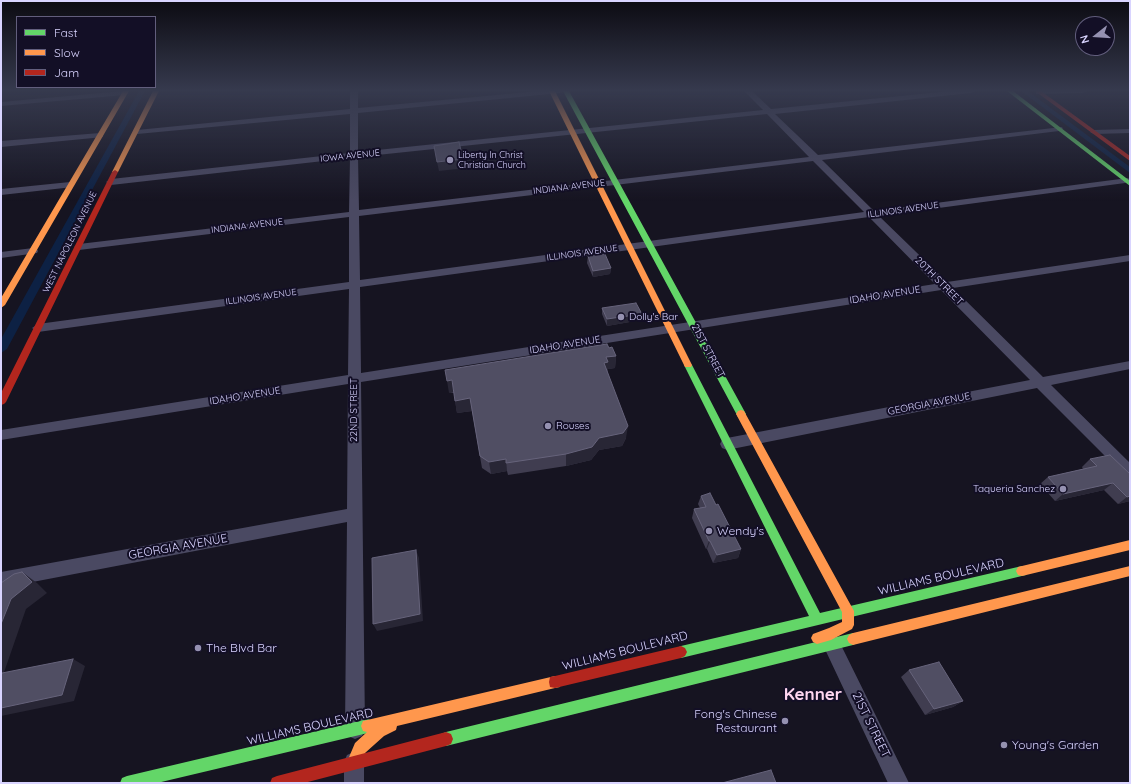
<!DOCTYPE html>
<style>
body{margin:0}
#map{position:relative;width:1131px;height:784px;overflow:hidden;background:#161421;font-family:Quicksand,sans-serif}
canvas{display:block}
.frame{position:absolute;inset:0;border:2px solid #d9d4ff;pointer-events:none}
.legend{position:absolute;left:16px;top:16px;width:140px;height:72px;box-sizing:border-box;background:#130f26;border:1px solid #625e7d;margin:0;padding:5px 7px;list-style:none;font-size:12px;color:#d9d4ff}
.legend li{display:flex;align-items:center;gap:8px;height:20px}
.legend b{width:20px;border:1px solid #625e7d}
.north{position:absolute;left:1075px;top:16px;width:40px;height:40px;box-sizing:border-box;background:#130f26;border:1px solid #625e7d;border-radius:50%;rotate:253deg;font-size:11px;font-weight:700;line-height:16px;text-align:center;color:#d9d4ff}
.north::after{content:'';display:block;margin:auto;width:14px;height:18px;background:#9591b1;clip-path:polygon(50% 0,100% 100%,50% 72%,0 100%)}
</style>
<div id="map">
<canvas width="1131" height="784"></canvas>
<div class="frame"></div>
<ul class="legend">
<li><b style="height:5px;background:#63d668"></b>Fast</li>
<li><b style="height:5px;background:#ff974d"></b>Slow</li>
<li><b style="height:5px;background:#b3261e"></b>Jam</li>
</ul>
<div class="north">N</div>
</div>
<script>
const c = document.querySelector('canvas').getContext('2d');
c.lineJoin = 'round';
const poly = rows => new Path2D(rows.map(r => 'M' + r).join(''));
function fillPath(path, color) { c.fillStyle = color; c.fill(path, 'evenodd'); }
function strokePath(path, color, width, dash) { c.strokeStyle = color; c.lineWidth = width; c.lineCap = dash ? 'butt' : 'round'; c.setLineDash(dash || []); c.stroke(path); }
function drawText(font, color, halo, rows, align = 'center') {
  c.font = font + ' Quicksand,sans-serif'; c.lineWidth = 4; c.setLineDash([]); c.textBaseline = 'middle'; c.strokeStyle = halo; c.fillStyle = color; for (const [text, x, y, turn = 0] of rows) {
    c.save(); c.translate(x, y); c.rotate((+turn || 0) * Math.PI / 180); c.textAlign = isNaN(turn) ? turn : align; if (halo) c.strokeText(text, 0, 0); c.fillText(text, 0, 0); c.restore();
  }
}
fillPath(poly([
 [139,91,145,91,7,349,1,353,1,339,139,91],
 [1021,91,1028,91,1130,167,1130,173,1021,91]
]), '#0d2144');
fillPath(poly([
 [123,91,129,93,125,95,1,106,1,102,123,91],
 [350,91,358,91,358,108,538,91,564,91,560,93,358,113,358,152,763,110,744,91,752,91,771,109,950,91,975,91,971,93,775,114,818,155,1062,127,1063,129,1059,131,822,160,874,211,1128,178,1130,180,1125,183,879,216,947,282,1130,255,1130,261,953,288,1043,377,1130,361,1130,369,1051,385,1130,463,1130,478,1125,476,1037,388,727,450,722,448,720,444,722,440,727,438,1030,380,941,290,361,382,365,729,362,736,355,739,348,736,345,729,347,522,1,588,1,572,347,509,348,384,1,440,1,430,348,375,349,289,38,332,32,328,38,324,349,282,349,217,79,250,74,247,79,244,349,212,350,158,111,185,106,182,111,179,350,153,350,114,137,134,133,132,137,130,350,109,350,91],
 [767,114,809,157,359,210,358,157,767,114],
 [813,161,864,212,360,280,359,216,813,161],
 [869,217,935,284,361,373,360,287,869,217],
 [1036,91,1087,91,1083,93,1039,94,1036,94,1036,91],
 [1130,129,1130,133,1094,134,1090,132,1094,130,1130,129],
 [100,133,103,133,103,137,1,147,1,141,100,133],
 [70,182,73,183,73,187,1,195,1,189,70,182],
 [33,248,37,249,38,251,37,253,1,258,1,252,33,248],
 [832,636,838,639,909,783,888,783,823,645,826,639,832,636],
 [354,752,361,755,364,762,364,783,344,783,344,762,347,755,354,752]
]), '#4a4962');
fillPath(poly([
 [563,91,569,91,746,414,744,417,738,417,563,91],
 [1007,91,1013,91,1130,181,1130,186,1007,91],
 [688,362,692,365,820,613,1022,566,1026,567,1028,571,1026,575,681,658,677,656,675,652,677,648,681,646,809,616,684,365,688,362],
 [853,633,857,635,859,639,857,643,853,645,446,746,441,744,439,739,441,734,446,732,853,633],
 [368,719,373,721,375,726,373,731,368,733,157,783,120,783,122,778,127,776,368,719]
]), '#63d668');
fillPath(poly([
 [123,91,129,91,5,305,1,308,1,298,123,91],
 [153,91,159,91,118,172,113,173,112,172,153,91],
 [549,91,555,91,692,365,691,367,685,367,684,365,549,91],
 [741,410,744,411,854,611,854,625,852,629,831,640,817,644,813,642,811,638,813,634,829,628,842,622,842,612,736,414,738,411,741,410],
 [1130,540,1130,550,1022,576,1018,575,1016,571,1018,567,1022,566,1130,540],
 [1130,566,1130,576,853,645,849,643,847,639,849,635,853,633,1130,566],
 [555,676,560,677,561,682,560,687,555,688,397,726,396,730,384,736,365,753,359,767,354,769,349,767,347,762,355,743,367,732,363,731,361,726,363,721,555,676]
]), '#ff974d');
fillPath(poly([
 [1035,91,1041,91,1130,156,1130,161,1035,91],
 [115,170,118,172,6,402,4,404,1,405,1,393,112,172,115,170],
 [681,646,685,648,687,652,685,656,681,658,555,688,550,687,549,682,550,677,555,676,681,646],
 [446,732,451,734,453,739,451,744,446,746,304,783,270,783,272,778,277,776,446,732]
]), '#b3261e');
fillPath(poly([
 [588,256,611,268,610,274,593,277,587,263],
 [602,308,641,320,607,326,602,314],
 [609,348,616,356,615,368,608,369,607,373,626,438,622,446,599,450,591,460,566,466,508,475,507,471,491,474,482,468,472,411,457,413,454,393,449,393],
 [1090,459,1130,474,1130,501,1118,504,1104,490,1055,501,1040,484,1048,477,1083,469,1082,467],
 [701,496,716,505,741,549,738,558,713,563,707,549,706,549,692,518,694,509,700,508,698,504],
 [909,670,963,701,953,707,925,715,901,677]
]), '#403d50');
fillPath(poly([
 [463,159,465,168,439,171,437,162],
 [611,268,610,274,593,277,593,271],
 [642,314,641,320,607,326,607,319],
 [616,356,615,368,608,369,607,374,604,363,606,357],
 [452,380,454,392,449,393,447,381],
 [470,398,472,411,457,413,455,401],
 [628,426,626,438,622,446,599,450,591,460,566,466,566,454,599,438],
 [506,459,507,471,491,474,489,462],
 [1113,483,1104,490,1055,501,1063,494],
 [1130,496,1130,501,1118,504,1127,497],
 [709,541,710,541,707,549,706,549],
 [741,549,738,558,713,563,717,555],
 [416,550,419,558,423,621,377,631,373,624],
 [22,572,37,583,47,593,26,609,1,681,1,624,11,599],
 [73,659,85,666,74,701,1,716,1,708],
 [963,701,953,707,925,715,934,709]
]), '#282635');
const building = poly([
 [459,142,463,159,437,162,434,146,459,142],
 [605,254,611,268,593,271,588,256,605,254],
 [636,303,642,314,607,319,602,308,636,303],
 [607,344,609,348,612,347,616,356,606,357,608,362,604,363,628,426,623,433,599,438,592,447,566,454,506,463,506,459,489,462,480,456,470,398,455,401,452,380,447,381,445,370,607,344],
 [1110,455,1130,474,1130,496,1127,497,1113,483,1063,494,1048,477,1097,466,1090,459,1110,455],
 [710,493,716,505,718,504,741,549,717,555,710,541,709,541,694,509,706,507,701,496,710,493],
 [416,550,420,614,373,624,372,558,416,550],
 [22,572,32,582,11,599,1,624,1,583,14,574,22,572],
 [73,659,62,695,1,708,1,675,2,673,73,659],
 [939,662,963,701,934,709,909,670,939,662],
 [771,770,776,783,722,783,771,770]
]);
fillPath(building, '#504e63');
strokePath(building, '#66637b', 1);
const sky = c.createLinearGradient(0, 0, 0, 201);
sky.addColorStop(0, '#0c0b12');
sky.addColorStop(0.45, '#363a4e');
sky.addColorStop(1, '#363a4e00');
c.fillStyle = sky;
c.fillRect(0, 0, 1131, 201);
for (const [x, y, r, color] of [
 [450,160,4,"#9591b1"],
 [621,317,4,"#9591b1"],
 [548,426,4,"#9591b1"],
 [1063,489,4,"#9591b1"],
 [709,531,4,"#9591b1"],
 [198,648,4,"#9591b1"],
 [785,721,4,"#9591b1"],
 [1004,745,4,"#9591b1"]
]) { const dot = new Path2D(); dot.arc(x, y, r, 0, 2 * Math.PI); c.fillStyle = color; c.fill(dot); strokePath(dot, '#130f26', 1.5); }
drawText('9px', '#d9d4ff', '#130f26', [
 ["Liberty In Christ",458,155],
 ["Christian Church",458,165]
], 'left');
drawText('9px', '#d9d4ff', '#130f26', [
 ["IOWA AVENUE",350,156,-6],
 ["INDIANA AVENUE",569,187,-7],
 ["ILLINOIS AVENUE",903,210,-8],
 ["INDIANA AVENUE",247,226,-7],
 ["WEST NAPOLEON AVENUE",70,242,-64],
 ["ILLINOIS AVENUE",582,253,-8],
 ["ILLINOIS AVENUE",261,297,-8]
]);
drawText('10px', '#d9d4ff', '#130f26', [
 ["20TH STREET",939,281,45],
 ["IDAHO AVENUE",885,295,-9],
 ["IDAHO AVENUE",565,345,-9],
 ["21ST STREET",708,351,62],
 ["IDAHO AVENUE",245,396,-9],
 ["GEORGIA AVENUE",929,404,-11],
 ["22ND STREET",354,410,-90]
]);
drawText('10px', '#d9d4ff', '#130f26', [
 ["Dolly's Bar",629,317],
 ["Rouses",556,426],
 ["Taqueria Sanchez",1055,489,"right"]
], 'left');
drawText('12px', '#d9d4ff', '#130f26', [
 ["Wendy's",717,531],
 ["The Blvd Bar",206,648],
 ["Fong's Chinese",777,714,"right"],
 ["Restaurant",777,728,"right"],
 ["Young's Garden",1012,745]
], 'left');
drawText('12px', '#d9d4ff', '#130f26', [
 ["GEORGIA AVENUE",178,547,-10],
 ["WILLIAMS BOULEVARD",941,577,-13],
 ["WILLIAMS BOULEVARD",625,651,-14],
 ["21ST STREET",871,725,64],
 ["WILLIAMS BOULEVARD",310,727,-13]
]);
drawText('bold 17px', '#ffd6f0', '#130f26', [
 ["Kenner",813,695]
]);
</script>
